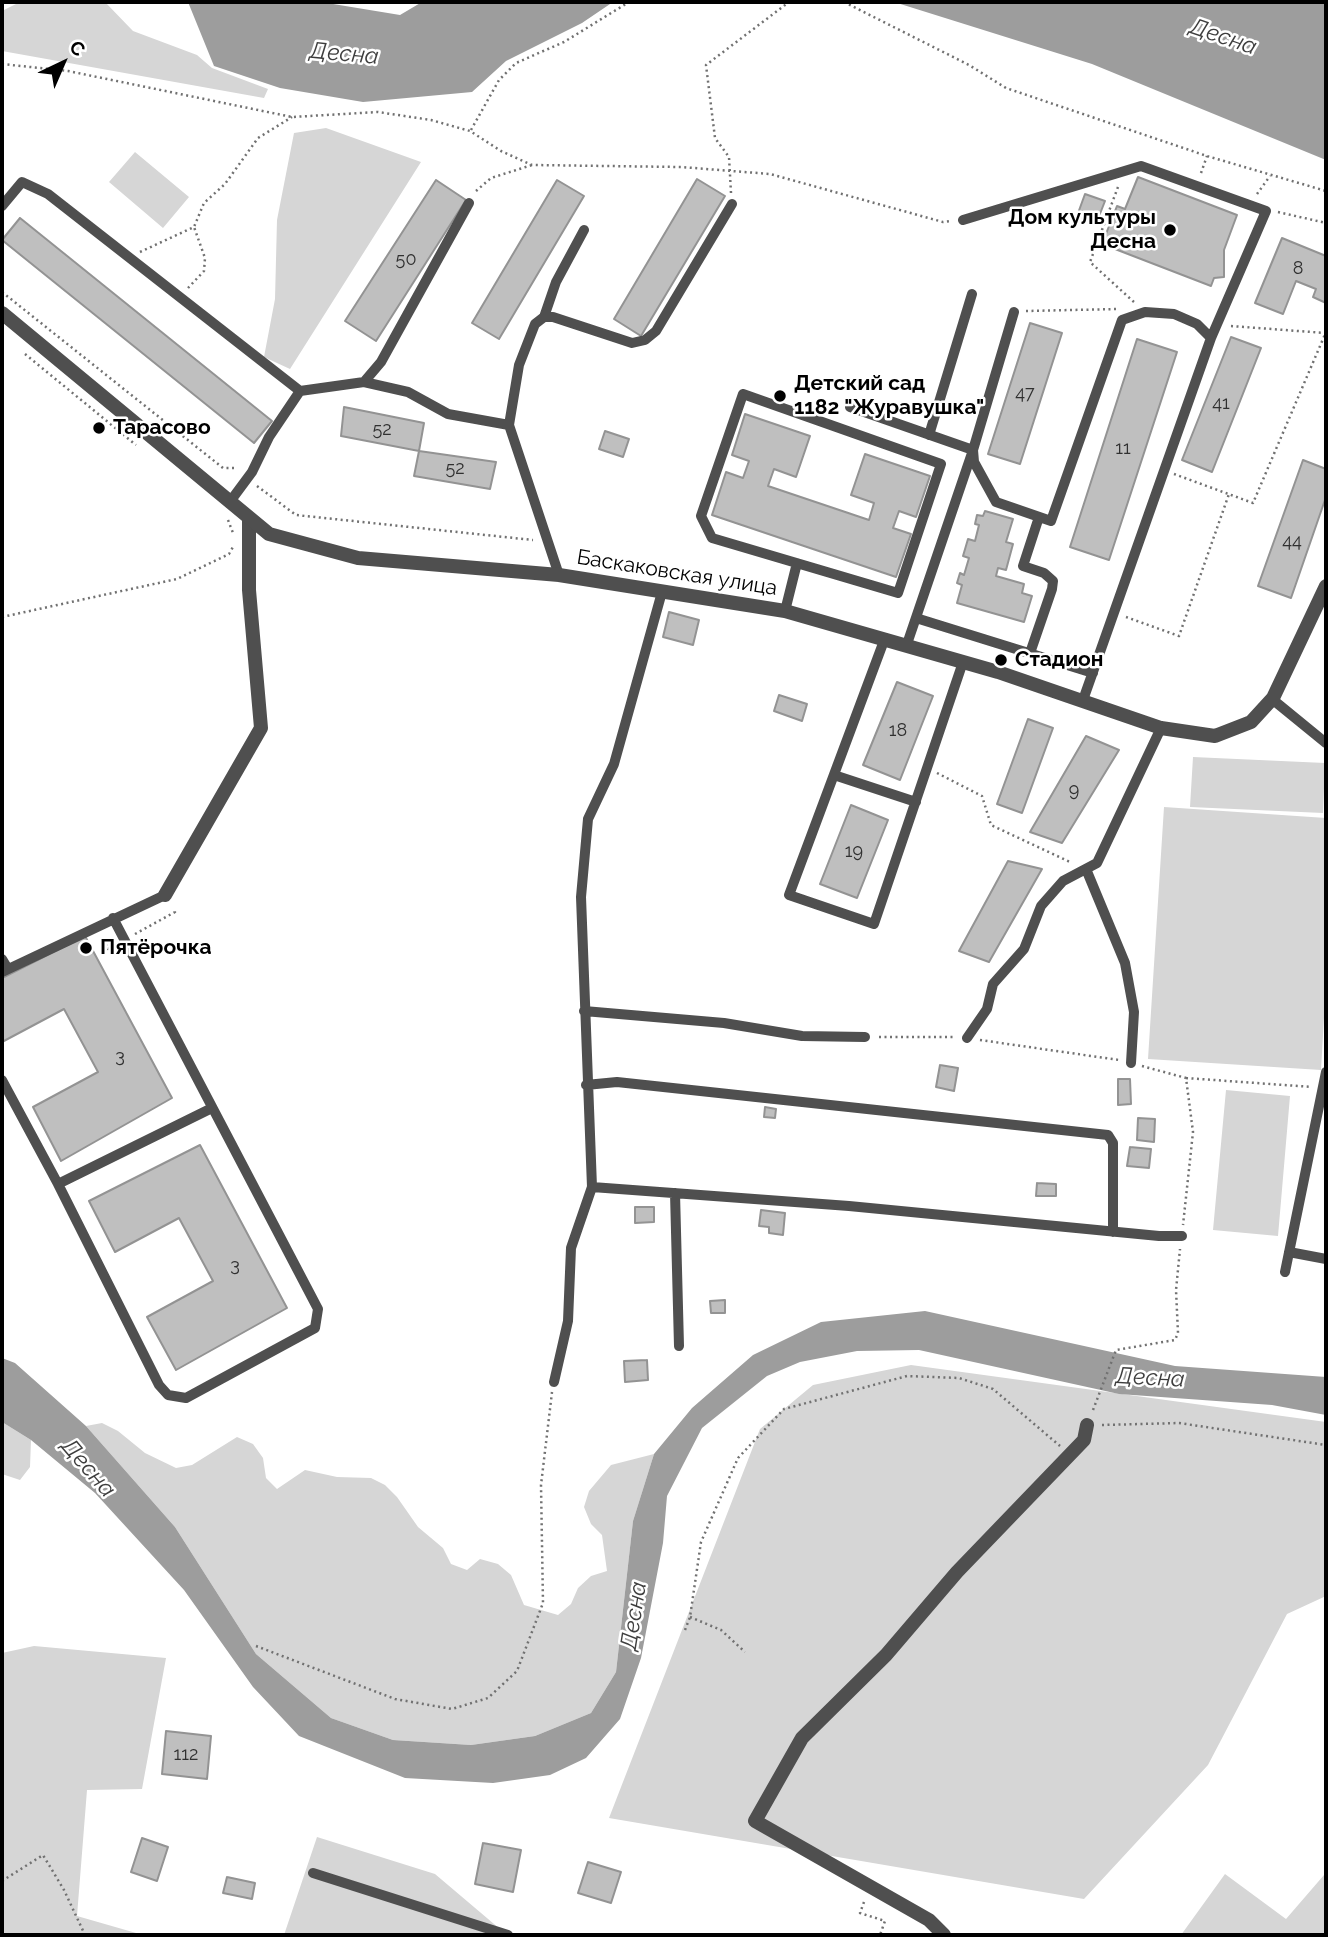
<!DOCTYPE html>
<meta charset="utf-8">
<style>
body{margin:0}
#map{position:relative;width:1328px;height:1937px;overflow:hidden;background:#fff;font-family:Raleway,sans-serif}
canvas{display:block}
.frame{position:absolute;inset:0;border:4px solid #000;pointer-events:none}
.north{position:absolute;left:28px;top:28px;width:70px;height:70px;-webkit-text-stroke:5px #fff;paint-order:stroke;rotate:44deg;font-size:19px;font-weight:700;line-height:28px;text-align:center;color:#000}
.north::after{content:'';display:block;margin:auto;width:24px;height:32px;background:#000;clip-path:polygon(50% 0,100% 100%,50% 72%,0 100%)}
</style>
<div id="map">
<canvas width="1328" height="1937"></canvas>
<div class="frame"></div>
<div class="north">С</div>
</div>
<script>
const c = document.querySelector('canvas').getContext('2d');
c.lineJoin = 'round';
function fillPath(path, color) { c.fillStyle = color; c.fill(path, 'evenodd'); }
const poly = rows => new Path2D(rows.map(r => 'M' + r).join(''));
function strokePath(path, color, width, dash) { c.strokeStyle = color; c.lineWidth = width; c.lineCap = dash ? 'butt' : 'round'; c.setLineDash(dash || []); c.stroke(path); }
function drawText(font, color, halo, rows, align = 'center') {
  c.font = font + ' Raleway,sans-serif'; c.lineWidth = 5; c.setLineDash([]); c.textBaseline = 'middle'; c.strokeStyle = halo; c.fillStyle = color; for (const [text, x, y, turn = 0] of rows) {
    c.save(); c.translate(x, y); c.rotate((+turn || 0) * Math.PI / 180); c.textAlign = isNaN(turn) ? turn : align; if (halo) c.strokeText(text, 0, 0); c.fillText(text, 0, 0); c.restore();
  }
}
fillPath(poly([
 [20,2,105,2,133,31,197,55,212,68,268,89,264,98,2,51,2,11],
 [326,128,421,162,290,369,264,357,275,299,277,220,294,133],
 [135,152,189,197,163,228,109,182],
 [1193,757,1325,763,1323,813,1190,807],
 [1164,807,1326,818,1326,982,1321,1070,1148,1059],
 [1226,1090,1290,1096,1278,1236,1213,1230],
 [911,1365,1326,1422,1326,1596,1287,1614,1208,1765,1084,1899,609,1818,760,1429,813,1385],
 [2,1422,31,1440,30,1467,20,1480,2,1474],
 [102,1423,118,1431,145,1453,176,1468,192,1465,237,1437,253,1444,263,1458,266,1478,277,1489,305,1470,337,1477,371,1478,385,1485,397,1497,418,1527,443,1548,451,1564,467,1570,480,1559,498,1564,511,1575,524,1605,558,1615,571,1604,578,1588,591,1576,607,1571,602,1535,591,1524,584,1507,589,1491,611,1465,654,1454,633,1521,616,1672,591,1713,535,1736,471,1745,393,1740,331,1718,256,1654,175,1527,86,1426],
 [34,1646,166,1658,142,1789,87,1790,77,1916,143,1935,2,1935,2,1653],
 [317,1837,435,1874,507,1935,284,1935],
 [1326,1854,1326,1935,1181,1935,1225,1874,1286,1919,1324,1875]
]), '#d6d6d6');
fillPath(poly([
 [188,2,321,2,400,15,422,2,613,2,582,23,506,61,472,92,363,102,280,88,214,66],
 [894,2,1326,2,1326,160,1092,64],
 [925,1311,1175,1366,1326,1377,1326,1415,1272,1405,1119,1394,919,1350,857,1351,800,1362,767,1376,702,1428,667,1496,663,1543,641,1658,620,1719,586,1758,550,1775,493,1783,405,1778,299,1736,253,1687,184,1590,95,1493,31,1440,2,1422,2,1358,15,1363,86,1426,175,1527,256,1654,331,1718,393,1740,471,1745,535,1736,591,1713,616,1672,633,1521,654,1454,692,1408,753,1355,821,1322]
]), '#9d9d9d');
const building = poly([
 [1138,177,1237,215,1224,250,1224,277,1214,278,1211,286,1102,244,1117,206,1125,209,1138,177],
 [697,179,725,196,641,336,614,319,697,179],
 [436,180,466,200,376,341,345,321,436,180],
 [557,180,584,196,499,339,472,323,557,180],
 [1085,194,1105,201,1096,224,1077,216,1085,194],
 [20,218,272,421,254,443,2,240,20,218],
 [1282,238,1326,256,1326,303,1313,297,1316,289,1296,281,1283,314,1255,303,1282,238],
 [1030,323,1062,333,1020,464,988,454,1030,323],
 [1231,337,1261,348,1212,472,1182,460,1231,337],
 [1137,339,1177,352,1109,560,1070,547,1137,339],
 [344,407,424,423,419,451,341,436,344,407],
 [745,414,810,436,796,477,774,469,768,486,869,520,874,503,851,495,865,454,930,476,916,517,899,511,893,528,911,534,896,577,712,515,726,472,743,478,749,461,732,455,745,414],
 [605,431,629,439,623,457,599,449,605,431],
 [419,451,496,462,490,489,414,476,419,451],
 [1303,460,1326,469,1326,497,1291,598,1258,586,1303,460],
 [985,511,1013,519,1006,542,1013,544,1006,570,998,568,996,576,1024,584,1022,593,1032,596,1024,622,957,603,962,585,957,583,960,573,964,575,969,558,963,556,968,539,975,541,979,525,975,524,977,515,983,516,985,511],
 [669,612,699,620,693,645,663,637,669,612],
 [897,682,933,696,900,780,863,765,897,682],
 [779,695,807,704,802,721,774,711,779,695],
 [1028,719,1053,728,1022,813,997,804,1028,719],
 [1086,736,1119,750,1062,843,1030,832,1086,736],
 [851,805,888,820,857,898,820,884,851,805],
 [1008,861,1042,869,989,962,959,951,1008,861],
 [85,936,172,1098,61,1161,33,1107,98,1072,64,1009,2,1042,2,978,85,936],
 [940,1065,958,1068,954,1091,936,1087,940,1065],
 [1118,1079,1130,1079,1131,1104,1118,1105,1118,1079],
 [765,1107,776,1109,775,1118,764,1117,765,1107],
 [1138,1118,1155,1119,1154,1142,1137,1140,1138,1118],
 [200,1145,287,1308,176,1370,147,1317,213,1281,179,1218,115,1252,89,1201,200,1145],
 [1130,1147,1151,1149,1149,1168,1127,1166,1130,1147],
 [1037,1183,1056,1184,1056,1196,1036,1196,1037,1183],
 [635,1207,654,1207,654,1222,635,1223,635,1207],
 [761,1210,785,1213,783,1235,769,1233,769,1227,759,1226,761,1210],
 [725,1300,725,1313,711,1313,710,1301,725,1300],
 [647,1360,648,1380,625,1382,624,1361,647,1360],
 [166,1731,211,1736,207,1779,162,1774,166,1731],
 [142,1838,168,1847,157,1881,131,1872,142,1838],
 [483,1843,521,1850,513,1892,475,1884,483,1843],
 [588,1862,621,1872,611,1903,578,1893,588,1862],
 [227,1877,255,1883,252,1899,223,1893,227,1877]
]);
fillPath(building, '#bfbfbf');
strokePath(building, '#939393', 2);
strokePath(poly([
 [844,2,969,65,1006,88,1207,156,1326,191],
 [2,64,68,71,292,117,378,112,431,120,470,131,501,151,532,165,681,167,770,174,943,222,951,221],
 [471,130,499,80,516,63,564,42,629,2],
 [1201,173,1207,156],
 [1118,187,1090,262,1135,303],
 [476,191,491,178,532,165],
 [731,193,729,157,715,138,706,65,789,2],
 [1257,194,1270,176],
 [1278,212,1326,223],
 [140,252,194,227,204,203,225,184,258,138,292,117],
 [188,288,204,271,205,258,194,227],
 [2,292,223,468,237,468],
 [1026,311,1117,309],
 [1231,326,1325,333],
 [25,354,136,445],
 [1174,474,1253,503,1326,332],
 [257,486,296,515,533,540],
 [228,520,233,533],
 [2,617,177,579,229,554,233,547],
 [1126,617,1179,636,1229,494],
 [937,773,982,796,991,825,1070,862],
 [135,934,175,912,173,909],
 [103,939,108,949,114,946],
 [879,1037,956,1037],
 [980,1040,1119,1060],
 [1142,1066,1186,1078,1193,1132,1183,1225],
 [1186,1078,1312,1087],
 [1093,1410,1116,1350,1175,1340,1178,1333,1176,1290,1180,1249],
 [1102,1425,1179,1423,1326,1445],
 [690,1617,721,1630,745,1652],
 [685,1630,690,1617,701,1542,738,1458,784,1409,907,1376,959,1378,993,1389,1060,1446],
 [256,1646,395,1699,452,1709,488,1698,517,1671,543,1603,541,1485,552,1392],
 [2,1881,43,1855,64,1890,85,1935],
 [864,1902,860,1913,885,1921,880,1935]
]), '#717171', 2.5, [2, 3.5]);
strokePath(poly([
 [2,206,22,182,48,194,300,391],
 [963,220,1141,166,1266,211,1211,338],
 [1014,312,973,450,974,462,996,502,1051,521,1122,320,1145,312,1174,314,1197,324,1211,338,1083,700],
 [544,317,556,282,584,230],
 [364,382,408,392,448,414,509,425],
 [743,394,941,464,898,593,712,538,701,516,743,394],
 [850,407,973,450,907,644],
 [929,435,972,294],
 [229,503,252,472,269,437,300,391,364,382,381,362,469,203],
 [559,575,509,425,519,365,535,324,544,317,553,317,632,343,645,340,656,331,732,204],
 [785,611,797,563],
 [916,618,1093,673],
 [885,638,789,895,874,924,963,662],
 [1030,653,1052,589,1053,581,1044,573,1023,566,1039,517],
 [1272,699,1326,743],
 [834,775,916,802],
 [1086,869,1125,963,1134,1012,1131,1063],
 [2,959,8,969],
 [2,972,165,895],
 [584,1011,724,1023,802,1036,865,1037],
 [967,1038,987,1009,993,984,1024,949,1041,906,1063,881,1097,863,1161,728],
 [2,1080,58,1184,159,1385,168,1395,186,1398,315,1328,318,1309,113,918],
 [586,1085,617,1082,1108,1135,1113,1143,1113,1232],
 [58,1184,212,1108],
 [592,1187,849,1206,1159,1236,1182,1236],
 [675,1193,679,1346],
 [1289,1252,1326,1259],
 [1285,1272,1326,1072],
 [554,1382,568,1321,571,1248,592,1187,581,897,588,819,614,764,662,592],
 [313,1873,508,1935]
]), '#4f4f4f', 10);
strokePath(poly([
 [165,895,261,728,249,590,249,519],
 [944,1935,929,1920,755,1821,802,1738,886,1655,957,1572,1084,1440,1087,1425]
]), '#4f4f4f', 14);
strokePath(poly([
 [2,313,269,534,358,558,559,575,785,611,998,672,1161,728,1215,736,1251,722,1273,698,1326,586]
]), '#4f4f4f', 14);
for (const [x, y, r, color] of [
 [1170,230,7,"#000"],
 [780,396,7,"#000"],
 [99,428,7,"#000"],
 [1001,660,7,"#000"],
 [86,948,7,"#000"]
]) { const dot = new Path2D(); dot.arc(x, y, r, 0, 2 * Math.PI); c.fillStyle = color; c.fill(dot); strokePath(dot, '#fff', 2.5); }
drawText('18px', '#303030', null, [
 ["50",406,260],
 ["8",1298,269],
 ["47",1025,394],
 ["41",1221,404],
 ["52",382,430],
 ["11",1123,449],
 ["52",455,469],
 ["44",1292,542],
 ["18",898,731],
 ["9",1074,791],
 ["19",854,852],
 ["3",120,1057],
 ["3",235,1266],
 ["112",186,1755]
]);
drawText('bold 21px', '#000', '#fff', [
 ["Дом культуры",1156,218,"right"],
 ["Десна",1156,242,"right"],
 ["Детский сад",794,384],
 ["1182 \"Журавушка\"",794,408],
 ["Тарасово",113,428],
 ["Стадион",1015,660],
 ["Пятёрочка",100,948]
], 'left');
drawText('21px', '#000', '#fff', [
 ["Баскаковская улица",677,573,9]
]);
drawText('italic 23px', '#3e3e3e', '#fff', [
 ["Десна",1223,37,19],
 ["Десна",344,54,5],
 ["Десна",1150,1378,3],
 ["Десна",88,1468,49],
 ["Десна",634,1616,-81]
]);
</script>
